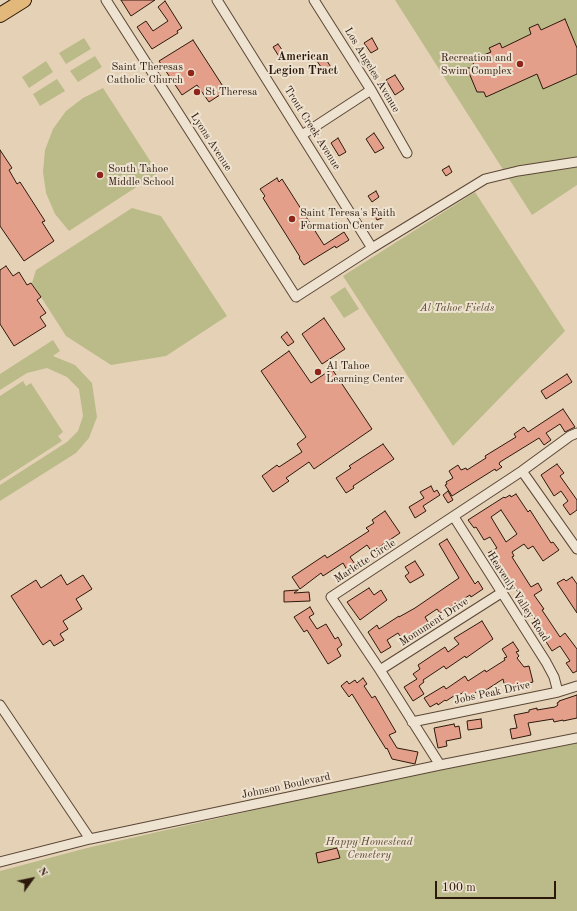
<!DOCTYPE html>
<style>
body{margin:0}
#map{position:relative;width:577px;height:911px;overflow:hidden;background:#e5d2b6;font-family:"Old Standard TT",serif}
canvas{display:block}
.north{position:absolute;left:12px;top:859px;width:40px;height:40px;-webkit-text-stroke:3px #eee2d0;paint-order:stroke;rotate:57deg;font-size:11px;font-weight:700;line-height:16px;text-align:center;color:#2d190c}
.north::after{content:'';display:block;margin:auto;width:14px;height:18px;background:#2d190c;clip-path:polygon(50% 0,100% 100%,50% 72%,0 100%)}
.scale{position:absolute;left:435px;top:881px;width:121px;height:18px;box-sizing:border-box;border:2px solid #2d190c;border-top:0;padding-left:5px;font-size:12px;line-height:14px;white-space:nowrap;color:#2d190c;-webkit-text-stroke:3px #eee2d0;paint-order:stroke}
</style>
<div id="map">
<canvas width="577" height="911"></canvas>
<div class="north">N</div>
<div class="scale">100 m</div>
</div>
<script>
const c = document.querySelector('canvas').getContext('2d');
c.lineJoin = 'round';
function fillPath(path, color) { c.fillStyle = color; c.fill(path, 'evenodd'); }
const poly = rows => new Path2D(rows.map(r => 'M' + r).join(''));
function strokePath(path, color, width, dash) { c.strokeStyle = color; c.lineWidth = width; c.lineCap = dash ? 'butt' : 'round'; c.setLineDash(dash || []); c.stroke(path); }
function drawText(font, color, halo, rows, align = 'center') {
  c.font = font + ' "Old Standard TT",serif'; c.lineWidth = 4; c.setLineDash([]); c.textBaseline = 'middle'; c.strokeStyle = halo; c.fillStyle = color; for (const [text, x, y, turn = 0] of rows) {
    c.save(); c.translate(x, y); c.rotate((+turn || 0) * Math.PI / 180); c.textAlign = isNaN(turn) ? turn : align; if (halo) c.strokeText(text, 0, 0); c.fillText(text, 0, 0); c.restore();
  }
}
fillPath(poly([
 [395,0,577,0,577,185,532,215],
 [84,38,91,49,66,64,59,53],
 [95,56,102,67,78,82,70,71],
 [46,61,53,72,29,88,22,77],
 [57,79,65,91,40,106,33,94],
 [103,88,158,173,69,231,55,214,46,193,43,172,45,150,53,129,66,111,83,98],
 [475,192,565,331,453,446,343,276],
 [132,208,161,216,227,316,166,356,111,365,66,336,32,283,36,270],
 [345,287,359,309,344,318,330,297],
 [53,340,60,351,53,356,75,365,92,383,97,417,89,438,76,453,0,501,0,485,67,442,78,431,83,416,79,389,67,377,47,368,27,373,0,390,0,374],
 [23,381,26,386,31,383,63,432,58,436,62,441,0,481,0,396],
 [577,743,577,911,0,911,0,871,87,848,404,776]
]), '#bbba89');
const building = poly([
 [121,0,155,0,131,16,121,0],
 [165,1,182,28,177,31,178,33,152,49,137,27,146,21,153,31,168,21,158,7,165,1],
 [565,19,577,48,577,74,543,89,537,74,486,97,484,92,477,92,467,68,475,68,472,60,491,52,489,48,500,43,502,48,531,34,529,28,538,24,541,30,565,19],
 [372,38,378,49,371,53,364,43,372,38],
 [193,40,226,91,209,102,197,85,182,95,159,61,193,40],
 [278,44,285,54,280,58,273,47,278,44],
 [324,56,332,69,325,73,317,61,324,56],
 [395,75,404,89,395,95,386,80,395,75],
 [374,133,384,148,375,153,366,139,374,133],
 [338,138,346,152,339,156,331,143,338,138],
 [0,150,12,168,9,170,17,184,20,182,45,221,42,222,54,241,24,261,0,226,0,150],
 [449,166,452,172,446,176,442,170,449,166],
 [277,178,279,182,282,179,324,245,344,232,349,240,336,248,335,246,304,265,299,258,300,257,263,198,265,196,260,189,277,178],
 [376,191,379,197,372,202,368,196,376,191],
 [377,208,382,218,377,220,372,211,377,208],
 [6,266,13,276,19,272,27,285,31,283,41,297,37,300,46,313,40,317,46,326,14,346,0,324,0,270,6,266],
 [324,318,345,349,322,364,302,334,324,318],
 [287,332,294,342,288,346,281,337,287,332],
 [289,351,311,383,332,369,372,429,314,469,309,462,286,478,289,481,273,492,262,476,277,465,279,467,302,452,297,444,306,437,261,371,289,351],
 [567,374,572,382,546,399,541,391,567,374],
 [563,409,575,427,565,432,560,424,546,433,551,440,544,445,539,438,500,462,499,464,502,467,496,471,495,469,452,496,445,485,447,484,446,482,453,478,449,471,458,465,461,470,466,468,467,470,486,458,485,456,516,437,514,434,524,427,528,432,563,409],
 [383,444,394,459,353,486,354,488,346,493,336,478,351,468,349,466,383,444],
 [557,464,564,473,560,476,577,500,577,510,570,515,563,505,568,501,561,491,554,496,541,475,557,464],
 [431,486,434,492,437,490,440,495,423,506,426,511,415,518,409,507,424,498,420,492,431,486],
 [448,491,453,500,448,503,443,495,448,491],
 [516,494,528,512,530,510,551,543,553,542,559,550,543,561,533,546,528,549,524,544,512,552,514,556,512,557,531,587,538,583,542,590,534,595,544,609,542,610,560,637,565,633,577,649,577,671,573,673,566,663,570,661,560,646,552,651,534,623,536,621,514,586,513,587,508,579,505,580,488,553,497,548,490,537,484,540,476,527,474,528,468,520,504,497,505,498,510,495,511,497,516,494],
 [501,510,517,534,506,542,491,517,501,510],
 [385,511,400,533,372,552,367,545,350,557,355,564,347,570,343,563,323,576,321,573,300,589,292,577,325,555,327,558,369,531,366,528,374,523,372,520,385,511],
 [447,539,475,584,478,581,483,589,471,597,470,595,440,613,437,609,425,617,428,622,402,639,398,633,387,640,391,647,381,653,368,632,377,625,379,629,399,616,399,617,415,608,459,578,439,544,447,539],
 [415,561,424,575,410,583,405,576,409,573,405,567,415,561],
 [61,575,67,585,83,575,92,589,76,599,82,609,63,621,68,629,60,634,64,640,54,646,50,640,43,645,11,596,36,580,41,588,61,575],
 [572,577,577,584,577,613,557,583,564,579,566,581,572,577],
 [369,588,374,595,381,590,387,600,360,620,347,602,369,588],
 [298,590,294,593,309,592,310,601,284,602,284,591,298,590],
 [310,607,314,614,309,617,317,629,326,624,335,639,338,637,342,645,337,649,341,656,328,664,307,630,304,632,294,617,310,607],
 [482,621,493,639,466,658,465,656,446,669,444,666,423,680,424,682,419,686,424,694,413,701,404,687,417,679,413,674,420,669,418,665,445,647,448,652,459,644,454,638,482,621],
 [513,642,519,651,516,652,519,656,517,658,524,667,529,666,533,682,513,687,512,686,505,688,503,679,480,694,478,691,468,698,464,692,457,696,457,694,446,701,445,700,438,705,437,703,430,707,424,698,444,686,446,689,465,676,468,681,485,670,486,672,505,660,504,658,507,657,502,649,513,642],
 [363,678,367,684,364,686,372,698,375,696,396,732,389,735,397,748,418,752,415,764,392,759,387,748,386,749,352,694,349,697,341,686,347,681,349,684,355,680,357,683,363,678],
 [577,695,577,718,563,721,563,720,554,722,553,719,528,723,531,735,512,739,510,729,517,728,514,715,529,712,529,710,537,708,537,710,555,707,558,705,557,703,559,702,559,701,577,695],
 [481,719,482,728,468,730,467,721,481,719],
 [454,724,455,727,459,726,461,738,446,741,447,746,438,748,434,728,454,724],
 [337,848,340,858,318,863,316,853,337,848]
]);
fillPath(building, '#e49f8b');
strokePath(building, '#2d190c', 1);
const minor = poly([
 [106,0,296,297,372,248,485,179,518,171,577,162],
 [217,0,372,248],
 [314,0,371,90,407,153],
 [302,135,371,90],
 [522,471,577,549],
 [454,517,546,662,554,677,558,692],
 [380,670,501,593],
 [0,705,90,839],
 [412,722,558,692,577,686],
 [440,765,380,670,331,597,522,471,570,436,577,433],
 [0,862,90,839,440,765,577,738]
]);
const highway = poly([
 [0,15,24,0]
]);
strokePath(minor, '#5b4736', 11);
strokePath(highway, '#2d190c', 16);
strokePath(minor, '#eee2d0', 9);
strokePath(highway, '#e2b97b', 14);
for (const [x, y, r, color] of [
 [520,64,4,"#8f2418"],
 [191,73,4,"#8f2418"],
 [197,92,4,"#8f2418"],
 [100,175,4,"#8f2418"],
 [292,219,4,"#8f2418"],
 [318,372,4,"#8f2418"]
]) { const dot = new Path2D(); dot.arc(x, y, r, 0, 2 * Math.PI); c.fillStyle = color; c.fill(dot); strokePath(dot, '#eee2d0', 1.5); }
drawText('11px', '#2d190c', '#eee2d0', [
 ["Recreation and",512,58,"right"],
 ["Swim Complex",512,71,"right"],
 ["Saint Theresas",183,67,"right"],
 ["Catholic Church",183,80,"right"],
 ["St Theresa",205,92],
 ["South Tahoe",108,169],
 ["Middle School",108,182],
 ["Saint Teresa's Faith",300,213],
 ["Formation Center",300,226],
 ["Al Tahoe",326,366],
 ["Learning Center",326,379]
], 'left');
drawText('11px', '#2d190c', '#eee2d0', [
 ["Los Angeles Avenue",372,70,59],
 ["Trout Creek Avenue",312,128,58],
 ["Lyons Avenue",211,142,57],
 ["Marlette Circle",365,561,-33],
 ["Heavenly Valley Road",518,597,57],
 ["Monument Drive",434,622,-33],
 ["Jobs Peak Drive",492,693,-12],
 ["Johnson Boulevard",286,786,-12]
]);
drawText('italic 11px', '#584932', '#eee2d0', [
 ["Al Tahoe Fields",457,308],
 ["Happy Homestead",369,842],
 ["Cemetery",369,855]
]);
drawText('bold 12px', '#2d190c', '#eee2d0', [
 ["American",303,57],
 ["Legion Tract",303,71]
]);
</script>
